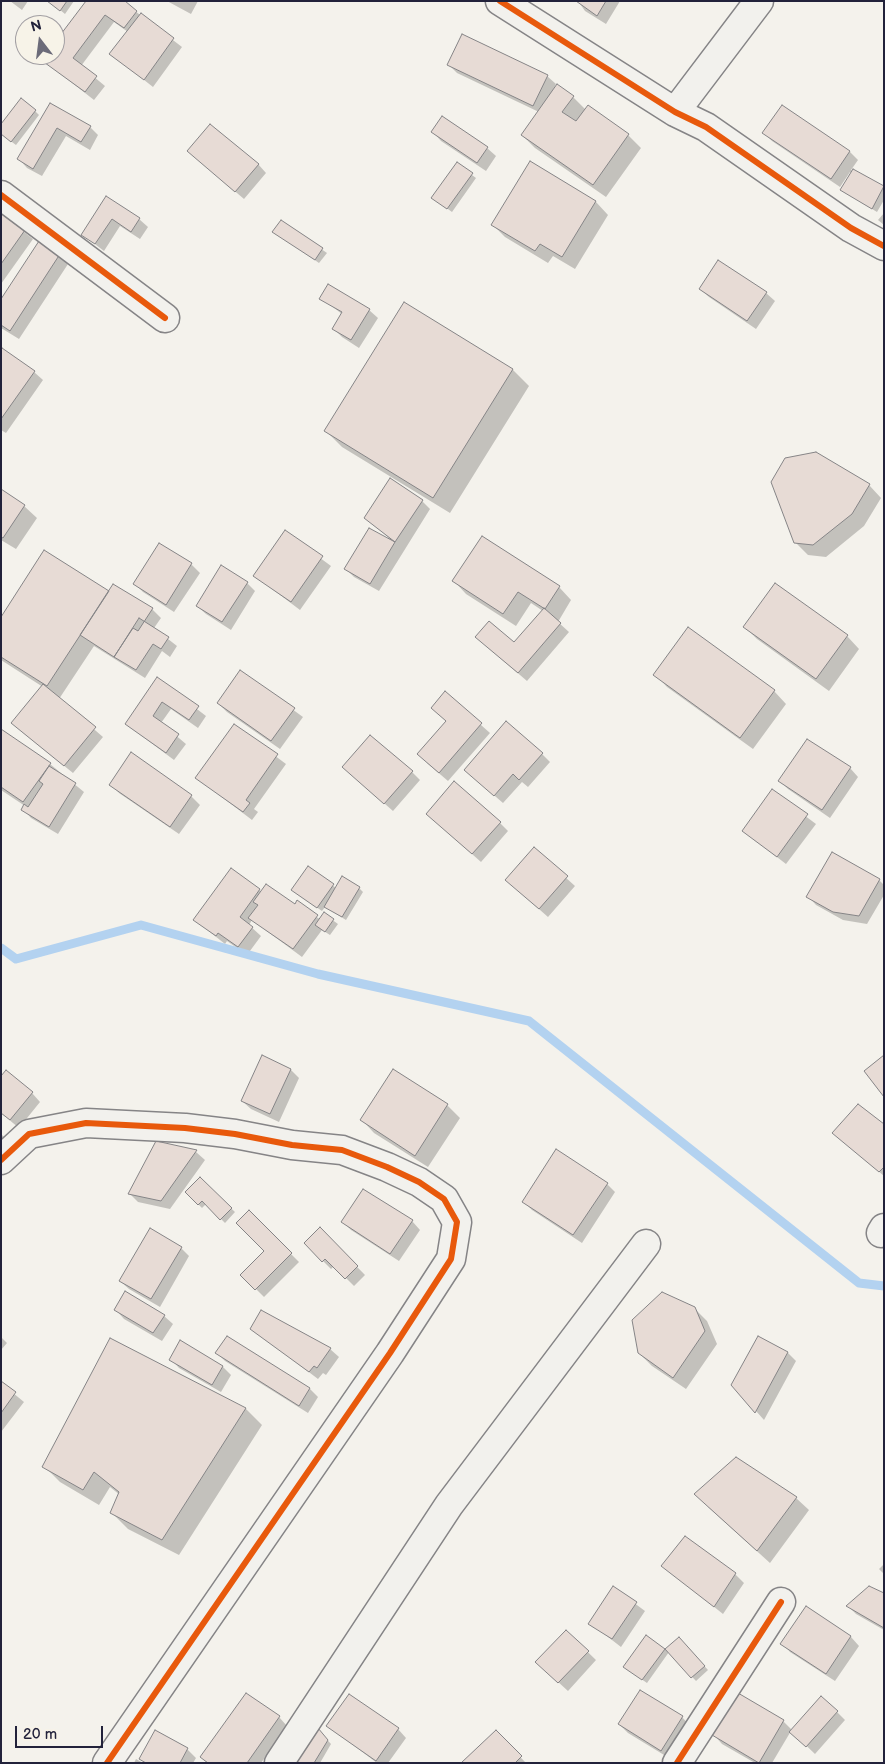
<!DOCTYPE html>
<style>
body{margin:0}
#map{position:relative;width:885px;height:1764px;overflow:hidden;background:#f4f2ec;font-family:"Balsamiq Sans",sans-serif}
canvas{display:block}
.frame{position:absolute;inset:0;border:2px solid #22223b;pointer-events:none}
.north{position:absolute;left:15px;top:15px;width:50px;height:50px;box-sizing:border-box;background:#f7f3e8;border:1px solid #a29fa3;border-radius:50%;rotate:345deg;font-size:14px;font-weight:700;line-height:20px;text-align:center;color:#22223b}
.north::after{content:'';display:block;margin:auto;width:18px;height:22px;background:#6c6b79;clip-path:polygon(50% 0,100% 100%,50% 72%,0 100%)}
.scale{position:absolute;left:15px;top:1726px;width:88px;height:22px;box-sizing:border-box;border:2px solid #22223b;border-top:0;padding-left:6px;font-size:15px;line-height:18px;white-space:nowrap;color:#22223b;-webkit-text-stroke:4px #f7f3e8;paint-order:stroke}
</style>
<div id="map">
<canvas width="885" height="1764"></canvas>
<div class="frame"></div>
<div class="north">N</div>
<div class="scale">20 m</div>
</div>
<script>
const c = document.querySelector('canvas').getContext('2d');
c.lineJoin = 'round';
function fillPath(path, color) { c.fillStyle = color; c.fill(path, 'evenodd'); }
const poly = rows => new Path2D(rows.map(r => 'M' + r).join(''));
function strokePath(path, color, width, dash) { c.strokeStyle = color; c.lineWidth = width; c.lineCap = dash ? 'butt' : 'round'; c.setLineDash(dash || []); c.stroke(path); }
fillPath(poly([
 [10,1,28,1,22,10],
 [49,1,74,1,65,14],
 [122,1,182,47,153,87,111,54,128,32,114,22,81,66,105,86,94,100,43,60,47,55,55,55,55,44],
 [167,1,198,1,191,14],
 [578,1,620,1,606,24,585,11],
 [449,65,547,76,556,84,553,90,573,97,586,110,588,107,628,135,641,148,606,197,535,148,522,135,539,112,457,73],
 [51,104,90,127,98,135,90,150,66,136,42,176,27,168,19,159],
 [35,111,39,115,16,145,1,134],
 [443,118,487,148,496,156,486,171,441,141,433,132],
 [764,133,850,152,858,160,851,170,884,188,884,200,877,212,841,190,851,173,850,172,840,187,772,141],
 [197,159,258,164,266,173,244,199],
 [531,163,596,202,608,215,575,269,553,256,548,263,505,237,493,225],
 [457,164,476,178,452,212,437,201],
 [107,198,139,219,148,227,140,239,120,226,104,251,83,235],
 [884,213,884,225,878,220],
 [1,214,33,239,1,284],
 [281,221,327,253,319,263,274,232],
 [59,255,68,264,19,339,1,328,1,302],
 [718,261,766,293,775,301,756,329,709,297,700,289],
 [321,298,369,310,378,318,359,348,342,337,334,329,342,314],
 [405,304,513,370,529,386,450,513,342,447,326,431],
 [1,352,34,372,43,380,6,433,1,430],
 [869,485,881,498,864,526,826,557,808,555,795,542],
 [1,491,24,506,37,518,16,549,1,540],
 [422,501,430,509,379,591,354,577,346,569,389,538,366,518],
 [285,532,331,566,300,610,255,576],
 [191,564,200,573,174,612,143,592,135,584],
 [454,581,559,587,571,600,558,622,569,632,527,681,485,645,514,644,543,611,531,603,516,626,466,594],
 [247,583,255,591,231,630,206,614,197,606],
 [109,593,152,609,161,618,154,628,177,646,170,657,162,651,145,678,94,646,59,699,103,737,73,773,21,731,43,687,1,660,1,619],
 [745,627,847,636,859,649,829,691,757,639],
 [241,672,303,717,280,749,227,712,218,703],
 [655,674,774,691,786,704,753,749,667,687],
 [158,679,206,716,198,728,171,709,161,723,186,744,174,760,126,724],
 [445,693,490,733,448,781,427,763,447,722,432,708],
 [234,725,286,764,254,809,258,812,252,820,197,778],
 [1,730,50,764,84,792,58,834,31,818,23,809,25,806,1,790],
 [542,754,550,762,528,787,522,782,503,803,474,778],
 [850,768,858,777,830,818,788,789,780,781],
 [412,772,420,780,393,811,352,775],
 [111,784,191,796,200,805,179,834,119,793],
 [772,791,816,824,786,864,743,831],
 [436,822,500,823,508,831,481,862],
 [534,849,575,886,548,917,515,888],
 [309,868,336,888,359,888,363,892,346,920,325,907,322,911,297,894],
 [231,870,262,892,295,905,320,919,324,914,338,924,330,935,322,930,302,957,252,920,249,925,261,936,247,955,227,941,225,944,195,920],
 [879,880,884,885,884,895,867,924,843,920,816,905,808,896],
 [263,1057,291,1070,299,1078,279,1122,251,1109,242,1101],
 [394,1071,447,1105,460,1118,428,1167,374,1133,362,1120],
 [32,1093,40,1102,19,1128,1,1113],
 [884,1125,884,1176,833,1133],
 [1,1134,9,1142,1,1152],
 [156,1142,196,1152,205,1160,170,1209,138,1202,130,1194],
 [200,1179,235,1212,225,1223,206,1204,202,1208,186,1192],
 [607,1184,615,1192,582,1243,532,1210,524,1202],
 [249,1212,299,1262,264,1297,242,1275,266,1251],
 [412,1221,420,1230,399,1261,351,1230,343,1222],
 [320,1229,365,1275,354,1286,334,1266,331,1269,305,1243],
 [181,1248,189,1256,160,1307,129,1289,120,1281],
 [694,1308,707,1321,717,1344,686,1389,652,1366,639,1353],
 [116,1310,164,1316,173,1324,162,1341,124,1319],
 [252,1329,330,1349,339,1357,326,1375,323,1373,318,1379],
 [1,1337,7,1343,1,1350],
 [227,1337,310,1389,318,1397,308,1413,225,1361,217,1353],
 [759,1337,788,1353,796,1361,764,1420,733,1385],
 [111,1339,246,1409,262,1425,179,1555,128,1529,112,1513,120,1495,110,1487,99,1505,60,1482,44,1466],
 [180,1342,223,1367,231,1375,221,1392,179,1368,171,1359],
 [1,1383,24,1402,1,1432],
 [796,1498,809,1510,770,1563,708,1507],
 [884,1564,884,1574,879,1569],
 [663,1566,735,1574,744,1583,723,1614],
 [614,1588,645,1611,621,1647,590,1623],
 [884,1594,884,1630,856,1614,848,1606],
 [806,1608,851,1637,859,1646,835,1681,790,1652,782,1643],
 [566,1631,596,1660,568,1691,545,1670],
 [646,1637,665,1650,679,1638,708,1670,696,1681,669,1652,647,1683,628,1670],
 [837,1712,845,1720,815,1754,791,1731,772,1763,755,1763,722,1744,714,1735,783,1721,792,1730],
 [279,1717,287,1726,261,1763,207,1763,202,1757],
 [682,1717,690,1726,669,1758,628,1733,619,1724],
 [328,1726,398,1729,406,1738,388,1763,377,1763],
 [318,1730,331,1744,320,1763,289,1763],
 [155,1732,187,1749,196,1758,193,1763,145,1763,141,1759],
 [496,1732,526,1763,463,1763],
 [136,1759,143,1763,134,1763]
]), '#0003');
strokePath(poly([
 [1,948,16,959,141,925,318,974,529,1021,859,1283,884,1286]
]), '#b3d2f0', 9);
const building = poly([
 [47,1,67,1,60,11,47,1],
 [86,1,125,1,137,11,124,28,105,15,73,58,97,76,85,92,41,60,45,55,55,55,55,42,86,1],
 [576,1,606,1,597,16,576,1],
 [141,13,174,38,144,80,109,54,141,13],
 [462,34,548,75,533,106,447,65,462,34],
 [557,84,574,96,562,112,576,121,588,105,629,134,593,185,521,135,557,84],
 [21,98,36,110,11,142,1,134,1,124,21,98],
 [50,103,91,126,81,142,57,128,33,169,17,159,50,103],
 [782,105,850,151,831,179,762,133,782,105],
 [442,116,488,147,477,163,431,132,442,116],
 [210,124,259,164,235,192,187,151,210,124],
 [530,161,596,201,562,257,540,244,535,251,491,225,530,161],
 [457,162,473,173,447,209,431,198,457,162],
 [853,169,884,186,872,209,840,190,853,169],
 [106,196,140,218,131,232,112,219,95,244,81,235,106,196],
 [1,213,25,230,1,264,1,213],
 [281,220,323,248,315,260,272,232,281,220],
 [39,241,60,254,10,331,1,325,1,299,39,241],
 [718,260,767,292,747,321,699,289,718,260],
 [328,284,370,309,351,340,332,329,342,312,319,299,328,284],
 [404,302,513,369,433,498,324,431,404,302],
 [2,348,35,371,1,419,1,350,2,348],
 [816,452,870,484,852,514,813,545,794,543,771,482,785,458,816,452],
 [390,478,423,500,395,542,364,518,390,478],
 [1,489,25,505,3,538,1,537,1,489],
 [369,528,395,542,370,584,344,569,369,528],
 [285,530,323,556,291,602,253,576,285,530],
 [482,536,560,586,545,609,518,592,503,614,452,581,482,536],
 [159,543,192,563,166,605,133,584,159,543],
 [44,550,109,591,47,686,1,657,1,617,44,550],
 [221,565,248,582,222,622,196,606,221,565],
 [775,583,848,635,816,679,743,627,775,583],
 [113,584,153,608,138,631,133,628,114,657,80,635,113,584],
 [544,608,561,623,518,673,475,637,489,621,514,642,544,608],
 [139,618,169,637,161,649,153,644,136,670,114,657,139,618],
 [688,627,775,690,740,738,653,675,688,627],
 [240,670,295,708,271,741,217,703,240,670],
 [157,677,199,706,189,720,162,702,153,716,179,734,166,753,125,724,157,677],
 [43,684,96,727,64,766,11,723,43,684],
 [445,691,482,723,439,773,417,754,446,721,431,708,445,691],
 [506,721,543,753,519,780,513,774,494,796,464,770,506,721],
 [234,724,278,754,246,800,250,803,243,812,195,778,234,724],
 [1,729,51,763,23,802,1,787,1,729],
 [370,735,413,771,384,804,342,767,370,735],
 [807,739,851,767,822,810,778,781,807,739],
 [131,752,192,795,170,827,109,785,131,752],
 [49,766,76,783,49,827,21,810,24,804,28,807,43,784,39,781,49,766],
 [454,781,501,822,472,854,426,814,454,781],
 [772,789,808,814,777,857,742,831,772,789],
 [534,847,568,876,539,909,505,880,534,847],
 [832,852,880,879,859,916,833,912,806,897,832,852],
 [308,866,334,884,317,908,291,890,308,866],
 [231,868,260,889,240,917,253,927,238,947,218,933,216,936,193,920,231,868],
 [342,876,360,887,342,917,324,907,342,876],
 [266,884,295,904,297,900,318,915,293,949,248,918,258,905,253,902,266,884],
 [324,912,334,919,325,932,315,925,324,912],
 [262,1055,291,1069,270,1114,241,1101,262,1055],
 [884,1055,884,1097,864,1071,884,1055],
 [393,1069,448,1104,415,1156,360,1120,393,1069],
 [6,1070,33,1092,10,1120,1,1113,1,1076,6,1070],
 [858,1104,884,1124,884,1167,879,1172,832,1133,858,1104],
 [156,1141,197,1150,161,1201,128,1194,156,1141],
 [556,1149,608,1183,573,1235,522,1202,556,1149],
 [200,1177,232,1208,220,1220,202,1201,198,1205,185,1192,200,1177],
 [363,1189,413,1220,390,1254,341,1222,363,1189],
 [249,1210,292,1253,255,1290,240,1275,264,1251,236,1223,249,1210],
 [320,1227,358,1266,345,1279,325,1259,322,1262,304,1243,320,1227],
 [150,1228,182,1247,151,1299,119,1281,150,1228],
 [125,1291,165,1315,153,1333,114,1310,125,1291],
 [662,1292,695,1307,705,1331,673,1378,638,1353,632,1320,662,1292],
 [261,1310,331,1348,317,1368,314,1366,309,1372,250,1329,261,1310],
 [227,1336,310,1388,299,1406,215,1353,227,1336],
 [758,1336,788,1352,755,1413,731,1385,758,1336],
 [110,1338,246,1408,162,1540,110,1513,119,1492,94,1472,83,1490,42,1467,110,1338],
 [180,1340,223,1366,212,1385,169,1360,180,1340],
 [1,1381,16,1392,1,1413,1,1381],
 [736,1457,797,1497,757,1551,694,1494,736,1457],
 [685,1536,736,1573,714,1607,661,1566,685,1536],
 [613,1586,637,1602,612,1639,588,1624,613,1586],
 [869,1586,884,1593,884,1628,846,1606,869,1586],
 [806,1606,851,1636,826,1674,780,1644,806,1606],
 [566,1630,589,1651,558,1683,535,1662,566,1630],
 [646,1635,665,1649,642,1680,623,1667,646,1635],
 [679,1637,705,1666,691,1678,665,1649,679,1637],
 [640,1690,683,1716,661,1751,618,1724,640,1690],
 [246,1693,280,1716,247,1763,208,1763,200,1757,246,1693],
 [738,1693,784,1720,759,1763,712,1735,738,1693],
 [349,1694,399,1728,376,1761,326,1726,349,1694],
 [821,1696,838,1711,806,1747,789,1732,821,1696],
 [318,1728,328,1740,314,1763,288,1763,318,1728],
 [155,1730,188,1748,180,1763,146,1763,139,1759,155,1730],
 [496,1730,522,1756,515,1763,461,1763,496,1730]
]);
fillPath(building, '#e7dbd5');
strokePath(building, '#858486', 1);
const minor = poly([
 [500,1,675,112,706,127,851,228,884,246],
 [675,112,759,1],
 [1,195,165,318],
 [1,1160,29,1134,86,1123,185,1128,235,1134,292,1145,342,1150,387,1167,419,1182,444,1199,457,1222,451,1259,390,1353,107,1763],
 [881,1233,884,1228],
 [279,1763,449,1505,646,1244],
 [677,1763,781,1602]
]);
strokePath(minor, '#858486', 31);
strokePath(minor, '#f2f1ed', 28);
strokePath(poly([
 [500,1,675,112,706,127,851,228,884,246],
 [1,195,165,318],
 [1,1160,29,1134,86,1123,185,1128,235,1134,292,1145,342,1150,387,1167,419,1182,444,1199,457,1222,451,1259,390,1353,107,1763],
 [677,1763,781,1602]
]), '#e8590c', 6);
</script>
